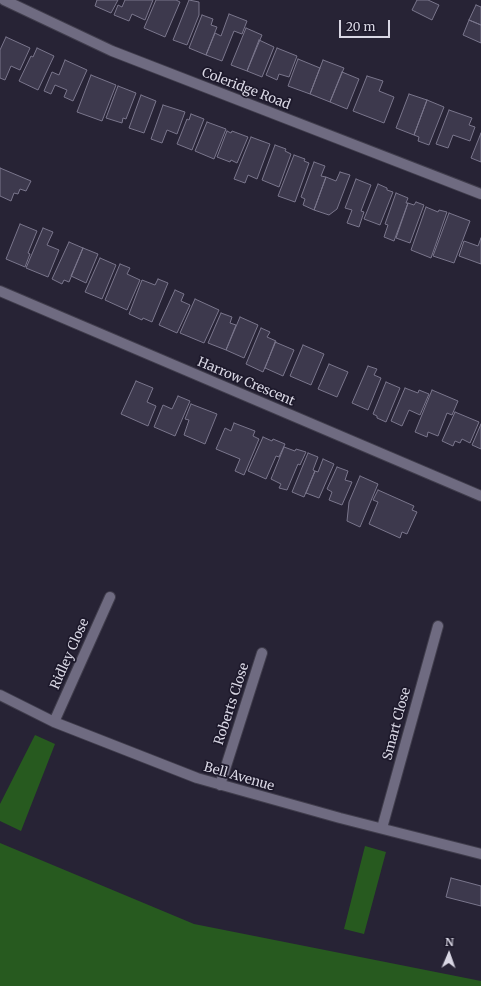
<!DOCTYPE html>
<style>
body{margin:0}
#map{position:relative;width:481px;height:986px;overflow:hidden;background:#272335;font-family:Merriweather,serif}
canvas{display:block}
.north{position:absolute;left:429px;top:934px;width:40px;height:40px;-webkit-text-stroke:3px #1d192b;paint-order:stroke;rotate:2deg;font-size:11px;font-weight:700;line-height:16px;text-align:center;color:#d9d7e4}
.north::after{content:'';display:block;margin:auto;width:14px;height:18px;background:#d9d7e4;clip-path:polygon(50% 0,100% 100%,50% 72%,0 100%)}
.scale{position:absolute;left:339px;top:20px;width:51px;height:18px;box-sizing:border-box;border:2px solid #d9d7e4;border-top:0;padding-left:5px;font-size:12px;line-height:14px;white-space:nowrap;color:#d9d7e4;-webkit-text-stroke:3px #1d192b;paint-order:stroke}
</style>
<div id="map">
<canvas width="481" height="986"></canvas>
<div class="north">N</div>
<div class="scale">20 m</div>
</div>
<script>
const c = document.querySelector('canvas').getContext('2d');
c.lineJoin = 'round';
function fillPath(path, color) { c.fillStyle = color; c.fill(path, 'evenodd'); }
const poly = rows => new Path2D(rows.map(r => 'M' + r).join(''));
function strokePath(path, color, width, dash) { c.strokeStyle = color; c.lineWidth = width; c.lineCap = dash ? 'butt' : 'round'; c.setLineDash(dash || []); c.stroke(path); }
function drawText(font, color, halo, rows, align = 'center') {
  c.font = font + ' Merriweather,serif'; c.lineWidth = 3.5; c.setLineDash([]); c.textBaseline = 'middle'; c.strokeStyle = halo; c.fillStyle = color; for (const [text, x, y, turn = 0] of rows) {
    c.save(); c.translate(x, y); c.rotate((+turn || 0) * Math.PI / 180); c.textAlign = isNaN(turn) ? turn : align; if (halo) c.strokeText(text, 0, 0); c.fillText(text, 0, 0); c.restore();
  }
}
fillPath(poly([
 [35,735,55,744,21,831,0,821,0,804],
 [0,843,194,924,481,981,481,986,0,986],
 [365,846,386,852,364,934,344,929]
]), '#275a1f');
const building = poly([
 [97,0,118,0,111,13,95,6,97,0],
 [125,0,153,0,145,20,132,14,129,21,114,15,118,5,122,7,125,0],
 [156,0,176,0,180,2,165,37,144,28,156,0],
 [189,0,199,2,199,15,187,45,173,40,189,0],
 [417,0,428,0,439,5,432,20,412,10,417,0],
 [476,5,481,7,481,25,469,20,476,5],
 [229,14,247,21,242,34,234,31,222,61,206,55,215,33,221,36,229,14],
 [202,15,213,19,211,25,217,27,206,55,189,48,202,15],
 [469,20,481,25,481,43,463,35,469,20],
 [246,28,262,35,247,71,231,65,246,28],
 [6,37,30,48,20,70,11,66,5,80,0,78,0,50,6,37],
 [259,40,274,47,262,77,247,71,259,40],
 [37,48,54,56,38,90,19,81,31,56,33,57,37,48],
 [277,48,297,56,289,77,279,74,277,80,266,75,277,48],
 [298,59,320,68,310,94,288,86,298,59],
 [65,60,87,70,73,101,64,97,67,90,55,85,51,94,44,91,52,72,59,75,65,60],
 [323,60,344,68,330,102,310,94,323,60],
 [342,72,359,79,347,109,330,102,342,72],
 [91,75,116,85,102,121,77,112,91,75],
 [367,76,383,81,379,91,394,97,384,123,353,111,367,76],
 [118,86,136,93,126,119,123,118,122,123,106,118,118,86],
 [409,94,427,100,414,135,396,128,409,94],
 [141,95,156,101,144,133,129,128,141,95],
 [427,100,444,107,429,145,418,141,419,137,414,135,427,100],
 [163,105,185,112,177,134,167,130,162,143,151,139,163,105],
 [449,110,472,118,469,125,475,127,470,141,453,135,448,148,436,144,449,110],
 [191,114,204,119,192,150,177,144,187,119,189,120,191,114],
 [207,122,226,129,214,159,195,151,207,122],
 [227,131,231,133,232,131,248,137,237,163,231,160,230,162,217,157,227,131],
 [481,133,481,162,471,158,481,133],
 [251,137,270,144,257,179,248,175,245,183,234,179,251,137],
 [275,145,286,149,285,151,291,154,279,187,262,180,275,145],
 [294,155,305,159,304,161,309,163,295,202,278,196,294,155],
 [314,162,325,166,321,176,326,177,314,210,303,205,305,199,301,197,314,162],
 [0,168,31,181,26,191,20,189,18,194,14,193,11,201,0,196,0,168],
 [340,172,350,175,337,209,329,215,314,210,326,177,336,181,340,172],
 [356,179,371,185,361,211,364,212,359,227,347,223,352,210,345,208,356,179],
 [378,184,387,188,387,190,393,192,380,225,364,219,378,184],
 [396,193,408,198,406,203,408,203,394,241,384,237,388,225,385,224,396,193],
 [416,202,424,205,410,243,396,238,408,203,414,205,416,202],
 [426,207,438,212,439,210,447,212,431,258,411,250,426,207],
 [449,213,470,221,454,263,433,256,449,213],
 [20,224,37,231,28,253,30,254,25,267,6,259,20,224],
 [43,228,53,232,47,245,59,250,48,277,26,268,43,228],
 [481,238,481,264,459,256,464,241,478,246,481,238],
 [69,242,83,248,69,282,64,280,62,284,52,279,69,242],
 [83,248,98,254,86,283,71,276,83,248],
 [100,258,116,265,102,299,85,292,100,258],
 [120,264,130,268,127,274,140,280,127,310,105,300,120,264],
 [158,279,168,283,152,322,143,318,142,320,129,314,142,280,155,285,158,279],
 [175,290,184,294,181,301,190,305,177,333,159,325,175,290],
 [195,299,219,310,204,343,180,333,195,299],
 [221,313,232,317,230,323,236,325,226,350,208,343,221,313],
 [240,317,258,325,244,358,226,350,240,317],
 [261,328,270,332,267,337,276,341,263,372,246,364,261,328],
 [275,342,294,350,283,376,265,368,275,342],
 [303,345,324,354,311,385,290,376,303,345],
 [329,364,348,372,337,397,318,389,329,364],
 [368,366,377,369,374,375,381,378,368,410,352,403,368,366],
 [136,381,153,388,147,402,156,406,148,426,121,414,136,381],
 [386,382,400,388,386,422,377,418,377,416,373,414,386,382],
 [405,388,418,393,419,390,429,394,420,415,409,410,402,426,391,421,405,388],
 [432,390,458,401,452,415,447,413,438,436,428,432,427,437,415,432,432,390],
 [178,396,190,401,175,436,154,427,163,405,172,409,178,396],
 [191,404,217,414,205,444,184,435,189,420,185,419,191,404],
 [455,412,479,422,470,443,462,439,460,443,455,441,453,446,442,441,455,412],
 [234,423,255,431,253,436,259,439,244,475,235,471,240,459,216,449,225,428,231,431,234,423],
 [481,424,481,449,472,445,481,424],
 [263,437,272,441,273,439,285,444,279,457,276,456,266,479,248,471,263,437],
 [284,447,295,451,296,449,306,452,300,465,298,464,287,490,279,488,281,484,271,479,284,447],
 [308,453,318,457,313,470,315,471,304,497,292,492,308,453],
 [323,459,334,464,319,498,306,493,315,471,318,472,323,459],
 [337,467,348,471,345,480,352,482,342,505,329,500,332,492,327,489,337,467],
 [360,476,378,484,360,527,347,521,349,502,360,476],
 [378,490,414,506,412,510,417,512,407,534,402,532,400,538,369,524,378,502,373,500,378,490],
 [451,878,481,886,481,906,446,897,451,878]
]);
fillPath(building, '#3d394d');
strokePath(building, '#7a768c', 1);
const minor = poly([
 [4,0,112,51,481,194],
 [0,291,481,496],
 [0,695,54,722,197,778,340,818,481,854],
 [54,722,110,597],
 [220,785,262,653],
 [382,828,438,626]
]);
strokePath(minor, '#403d4c', 12);
strokePath(minor, '#6f6b81', 10);
drawText('13px', '#d9d7e4', '#1d192b', [
 ["Coleridge Road",246,89,21],
 ["Harrow Crescent",246,382,23],
 ["Ridley Close",70,654,-66],
 ["Roberts Close",232,704,-72],
 ["Smart Close",397,724,-75],
 ["Bell Avenue",239,777,16]
]);
</script>
